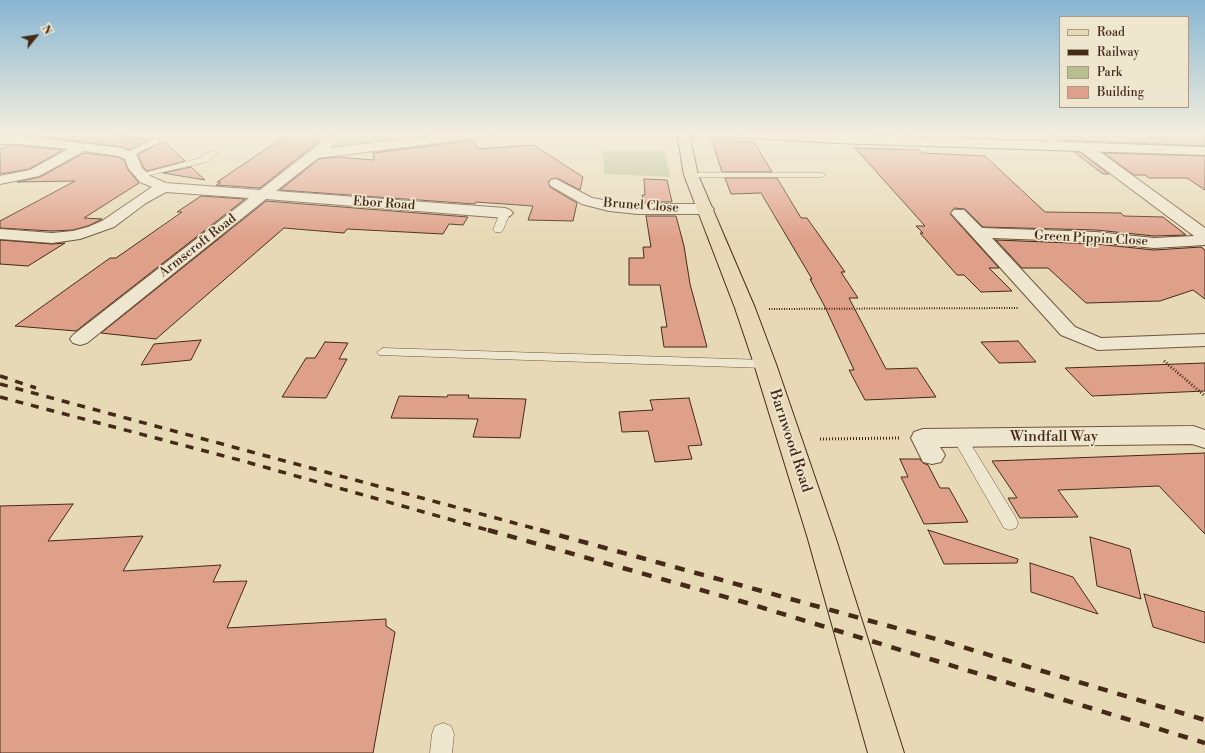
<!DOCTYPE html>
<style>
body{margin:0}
#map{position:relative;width:1205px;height:753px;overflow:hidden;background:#e7d9b5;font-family:"Libre Bodoni",serif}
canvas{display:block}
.legend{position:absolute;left:1059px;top:16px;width:130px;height:92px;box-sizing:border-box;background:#efe6cf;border:1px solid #ab9b85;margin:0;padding:5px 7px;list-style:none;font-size:12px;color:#452a17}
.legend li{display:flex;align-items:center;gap:8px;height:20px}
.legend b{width:20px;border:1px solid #ab9b85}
.north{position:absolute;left:16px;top:16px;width:40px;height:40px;-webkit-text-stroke:3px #efe6cf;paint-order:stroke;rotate:60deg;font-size:11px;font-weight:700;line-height:16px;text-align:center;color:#452a17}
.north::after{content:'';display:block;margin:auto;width:14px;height:18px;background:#452a17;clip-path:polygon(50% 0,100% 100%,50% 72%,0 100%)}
</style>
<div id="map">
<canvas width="1205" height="753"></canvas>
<ul class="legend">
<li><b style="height:5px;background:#e7d9b5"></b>Road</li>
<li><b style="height:5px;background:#452a17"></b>Railway</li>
<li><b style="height:11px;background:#b6bf8d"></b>Park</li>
<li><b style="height:11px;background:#dfa08a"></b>Building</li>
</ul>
<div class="north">N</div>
</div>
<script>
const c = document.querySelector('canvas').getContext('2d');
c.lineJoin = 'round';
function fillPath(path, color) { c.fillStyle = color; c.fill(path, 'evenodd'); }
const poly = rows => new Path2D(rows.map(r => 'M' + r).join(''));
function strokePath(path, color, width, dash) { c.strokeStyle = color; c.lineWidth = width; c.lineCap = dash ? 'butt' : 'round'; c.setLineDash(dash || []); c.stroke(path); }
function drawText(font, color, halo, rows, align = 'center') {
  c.font = font + ' "Libre Bodoni",serif'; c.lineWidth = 3.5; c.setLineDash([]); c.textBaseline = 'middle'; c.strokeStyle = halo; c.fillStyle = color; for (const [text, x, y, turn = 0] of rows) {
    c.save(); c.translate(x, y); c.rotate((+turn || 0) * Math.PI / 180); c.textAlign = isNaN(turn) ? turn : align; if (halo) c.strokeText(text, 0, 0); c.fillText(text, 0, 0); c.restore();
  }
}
fillPath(poly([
 [351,133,456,133,339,148,336,145],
 [627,150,664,150,670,177,604,174,603,151]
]), '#b6bf8d');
const building = poly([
 [35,133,105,133,149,140,129,150,121,147,30,135,35,133],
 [282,133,311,133,318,142,260,188,216,185,221,182,217,182,281,139,286,138,282,133],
 [1051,133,1205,133,1205,146,1060,140,1051,133],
 [711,138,736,138,737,142,754,142,772,172,722,172,711,138],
 [475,140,477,149,534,145,583,177,580,190,557,178,551,179,548,182,550,187,577,203,573,221,528,220,533,206,476,202,475,204,280,190,319,159,337,157,374,160,373,153,475,140],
 [162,142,166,143,185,161,147,171,143,167,138,154,162,142],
 [8,146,22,146,63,150,29,169,0,174,0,149,8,146],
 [855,148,919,150,922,153,985,156,1045,212,1121,213,1124,216,1163,217,1186,235,1154,236,1096,230,983,227,965,209,954,208,950,214,999,268,989,268,1012,291,981,292,964,275,957,275,920,233,923,233,916,226,925,226,855,148],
 [1074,152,1080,152,1109,174,1103,174,1074,152],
 [84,153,118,157,124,160,128,170,139,183,84,218,102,219,88,226,73,230,52,231,0,228,0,221,75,181,17,182,40,177,84,153],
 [1104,153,1205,156,1205,190,1187,178,1149,178,1145,175,1134,175,1104,153],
 [191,167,205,180,163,173,191,167],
 [725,178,777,178,801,218,807,218,845,272,841,272,858,298,849,298,886,369,917,368,936,397,865,400,849,370,854,370,825,307,810,279,812,279,761,193,731,194,725,178],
 [644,179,667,180,672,202,644,202,642,195,645,195,644,179],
 [201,196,245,199,76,331,15,326,110,258,116,258,182,212,177,212,201,196],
 [266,201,468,217,463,225,449,224,443,234,347,229,344,233,284,228,156,339,101,333,266,201],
 [646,216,676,216,684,246,690,284,707,347,664,347,661,327,667,327,660,285,629,285,629,258,644,258,643,247,651,247,646,216],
 [0,240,52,244,65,243,28,266,0,264,0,240],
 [996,240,1096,244,1154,250,1201,247,1205,250,1205,299,1193,290,1160,301,1086,303,1048,268,1022,268,996,240],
 [201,340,191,360,141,365,154,344,201,340],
 [1018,341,1036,362,999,363,981,342,1018,341],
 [325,342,348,343,339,359,347,359,326,398,282,397,306,358,315,358,325,342],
 [1205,363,1205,391,1092,396,1065,368,1205,363],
 [448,395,469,395,468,398,526,399,520,438,473,437,478,419,391,418,399,396,447,397,448,395],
 [689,398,702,445,688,446,692,459,655,462,648,431,622,432,619,412,653,410,650,400,689,398],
 [1205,453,1205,534,1159,486,1058,490,1078,517,1020,518,1008,498,1017,498,992,461,1205,453],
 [900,459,920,459,923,463,928,465,940,488,949,488,968,522,924,524,901,477,908,477,900,459],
 [73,504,48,541,143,536,123,571,221,565,213,582,247,581,227,628,386,619,386,626,395,632,373,753,0,753,0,506,73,504],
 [928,530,1018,559,1017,563,944,564,928,530],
 [1090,537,1130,549,1141,599,1097,586,1090,537],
 [1030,563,1073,577,1098,614,1031,592,1030,563],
 [1144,594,1205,612,1205,643,1153,627,1144,594]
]);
fillPath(building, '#dfa08a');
strokePath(building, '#452a17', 1);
const lane = poly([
 [1040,133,1048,133,1066,147,1059,149,1040,133],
 [155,139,162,141,131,156,124,154,155,139],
 [211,151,218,153,206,162,141,177,137,175,200,158,211,151],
 [688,173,822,173,826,175,822,177,688,177,688,173],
 [505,210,510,213,503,230,501,232,495,232,493,230,500,213,505,210],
 [383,348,765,360,769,361,771,364,769,367,765,368,379,355,377,352,383,348],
 [959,432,964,433,1016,518,1018,523,1016,528,1010,530,1004,528,952,437,954,433,959,432],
 [443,723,451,726,454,734,452,753,430,753,432,734,435,726,443,723]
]);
const street = poly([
 [333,133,347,133,330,148,453,133,492,133,486,137,318,158,276,191,505,208,510,210,513,213,510,216,505,218,266,199,87,343,80,345,73,343,70,339,73,335,249,198,166,192,146,203,114,227,80,239,52,243,0,239,0,229,52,233,73,231,88,227,102,221,152,187,140,182,129,169,125,159,118,156,84,151,39,176,0,184,0,176,30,170,68,149,22,144,0,144,0,136,22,136,121,148,136,154,142,168,150,176,166,183,260,190,333,133],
 [893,133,906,133,912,142,906,146,901,145,893,133],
 [1084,143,1089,144,1205,228,1205,245,1154,248,1096,242,992,238,1075,327,1101,338,1205,334,1205,346,1098,350,1061,335,951,213,954,210,964,210,982,228,1096,232,1154,238,1194,236,1079,150,1078,147,1084,143],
 [556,179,592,198,609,201,638,204,706,204,711,206,714,209,711,212,706,214,638,214,609,211,582,204,551,186,549,183,551,180,556,179],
 [1193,426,1205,430,1205,448,1192,444,940,447,945,455,941,462,932,464,923,462,911,438,914,432,923,429,1193,426]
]);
const secondary = poly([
 [734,133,804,133,1205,147,1205,155,835,143,740,137,734,133]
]);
const primary = poly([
 [677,133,689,133,698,175,755,308,776,364,836,539,904,753,868,753,808,539,754,364,735,308,684,175,677,133]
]);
strokePath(lane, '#6e563e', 1);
strokePath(street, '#6e563e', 2);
strokePath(secondary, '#452a17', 2);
strokePath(primary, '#452a17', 2);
strokePath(poly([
 [769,309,1018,308]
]), '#452a17', 2, [1, 1.5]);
strokePath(poly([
 [1164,361,1205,396],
 [820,439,900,438]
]), '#452a17', 3, [1, 2]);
fillPath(lane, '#efe6cf');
fillPath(street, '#efe6cf');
fillPath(secondary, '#efe6cf');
fillPath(primary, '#e7d9b5');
strokePath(poly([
 [0,376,36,388],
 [0,384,544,531],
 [0,397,243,461,491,531]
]), '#452a17', 3.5, [8, 8]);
strokePath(poly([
 [488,530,747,603,1205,743],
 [540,530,936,639,1205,720]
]), '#452a17', 4.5, [10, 10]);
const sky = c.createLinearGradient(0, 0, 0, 239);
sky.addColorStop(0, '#88b6d3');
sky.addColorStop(0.56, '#f4eede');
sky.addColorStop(1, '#f4eede00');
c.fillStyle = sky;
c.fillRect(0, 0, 1205, 239);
drawText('13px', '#452a17', '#efe6cf', [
 ["Ebor Road",384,204,4],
 ["Brunel Close",641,206,4],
 ["Green Pippin Close",1091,239,3],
 ["Armscroft Road",198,246,-38]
]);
drawText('15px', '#452a17', '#efe6cf', [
 ["Windfall Way",1054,437],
 ["Barnwood Road",790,441,72]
]);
</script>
